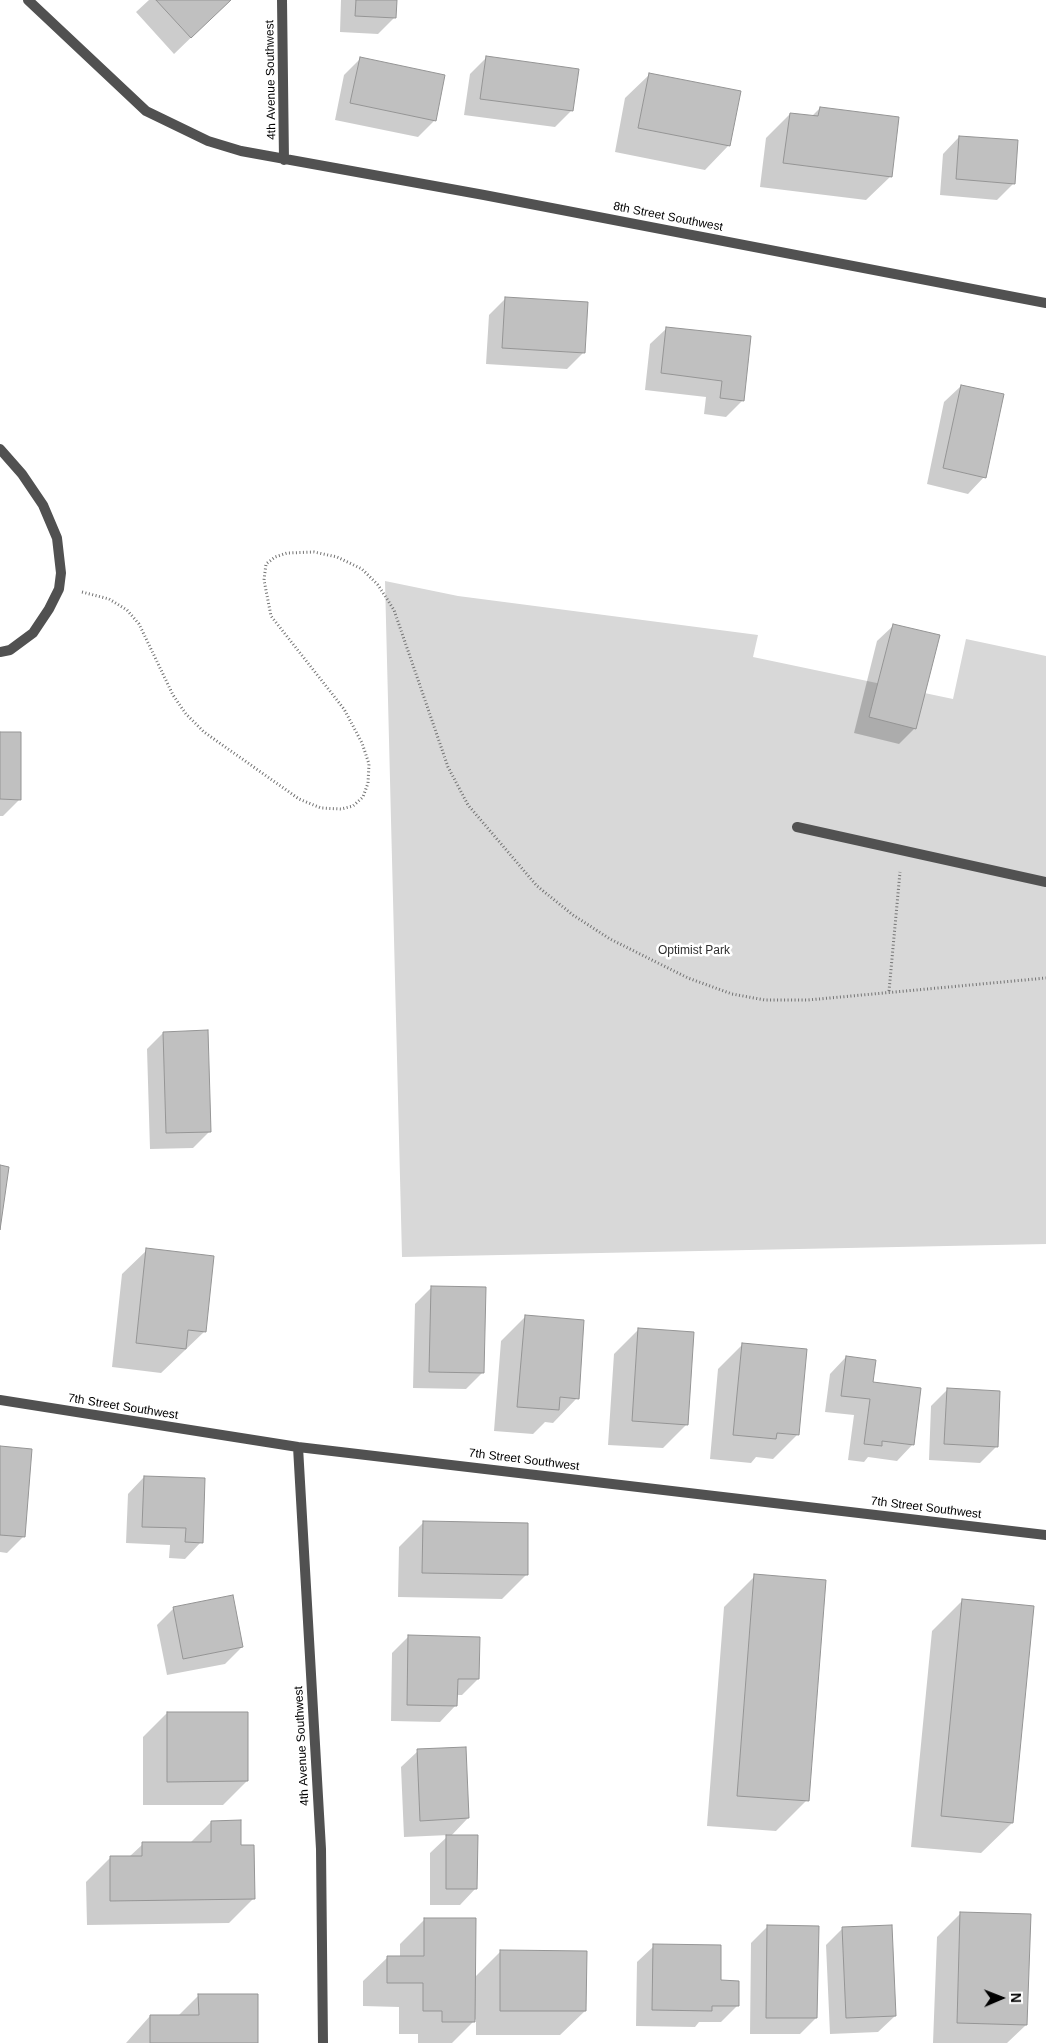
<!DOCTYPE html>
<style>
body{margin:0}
#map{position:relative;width:1046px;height:2043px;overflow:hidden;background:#fff;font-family:Arial,sans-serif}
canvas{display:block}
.north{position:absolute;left:976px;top:1973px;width:50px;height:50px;-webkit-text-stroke:4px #fff;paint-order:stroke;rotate:89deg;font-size:14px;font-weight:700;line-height:20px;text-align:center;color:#000}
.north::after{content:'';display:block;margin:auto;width:18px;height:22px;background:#000;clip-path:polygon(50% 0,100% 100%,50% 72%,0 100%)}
</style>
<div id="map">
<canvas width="1046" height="2043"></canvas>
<div class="north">N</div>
</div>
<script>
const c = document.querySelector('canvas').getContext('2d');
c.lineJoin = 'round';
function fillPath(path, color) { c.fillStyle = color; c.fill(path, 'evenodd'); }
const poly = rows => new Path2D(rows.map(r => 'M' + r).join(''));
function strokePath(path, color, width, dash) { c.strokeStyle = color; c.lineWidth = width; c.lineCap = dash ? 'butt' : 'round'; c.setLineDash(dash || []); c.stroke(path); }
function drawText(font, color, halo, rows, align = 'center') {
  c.font = font + ' Arial,sans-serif'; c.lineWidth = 5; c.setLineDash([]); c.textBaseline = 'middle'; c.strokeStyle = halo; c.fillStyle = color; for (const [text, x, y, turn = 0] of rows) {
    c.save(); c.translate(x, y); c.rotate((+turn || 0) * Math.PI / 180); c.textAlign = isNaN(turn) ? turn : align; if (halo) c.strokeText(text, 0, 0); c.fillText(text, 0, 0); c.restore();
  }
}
fillPath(poly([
 [385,581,458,596,758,635,753,657,953,699,966,639,1046,656,1046,1244,402,1257]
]), '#d8d8d8');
fillPath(poly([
 [149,0,230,0,174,54,136,12],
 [341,0,395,0,394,18,378,34,340,32],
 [487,57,572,110,555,127,464,115,470,74],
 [361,58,435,120,418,137,335,120,344,75],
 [650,74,729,145,705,170,615,152,625,98],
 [820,108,891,176,866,200,760,187,766,138,790,114,811,117],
 [959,137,1014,183,997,200,940,195,943,154],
 [506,298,584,352,567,369,486,364,489,315],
 [667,328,743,400,726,417,704,414,706,397,645,390,650,344],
 [961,386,984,477,968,494,927,484,944,402],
 [894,625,915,728,899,744,854,733,877,641],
 [0,733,20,799,3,816,0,816],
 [163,1033,209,1132,193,1148,150,1149,147,1049],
 [147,1250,204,1332,161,1373,112,1367,122,1274],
 [432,1287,483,1372,466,1389,413,1388,415,1304],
 [525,1317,577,1398,553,1423,545,1422,533,1434,494,1431,501,1341],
 [638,1330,687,1424,663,1448,608,1445,614,1354],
 [742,1345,798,1434,773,1459,756,1457,751,1463,710,1459,718,1369],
 [846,1357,872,1383,913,1444,897,1461,868,1457,864,1462,848,1460,854,1415,825,1412,830,1374],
 [947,1390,997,1446,980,1463,929,1460,931,1406],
 [0,1447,24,1536,7,1553,0,1552],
 [144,1477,201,1542,185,1559,169,1558,170,1545,126,1543,128,1494],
 [424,1522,526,1575,502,1599,398,1597,399,1547],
 [755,1576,807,1800,776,1831,707,1826,724,1607],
 [963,1600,1012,1823,981,1853,911,1847,932,1631],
 [174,1608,242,1647,225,1664,167,1675,157,1625],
 [409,1636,478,1679,462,1695,456,1695,456,1705,440,1722,391,1721,392,1653],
 [167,1713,247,1781,223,1805,143,1805,143,1737],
 [418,1751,468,1818,450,1837,476,1888,460,1905,430,1905,430,1853,449,1835,404,1837,401,1767],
 [211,1822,240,1846,253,1899,229,1923,87,1925,86,1882,111,1857,129,1857,143,1844,190,1843],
 [961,1913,1026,2025,1007,2043,933,2043,937,1937],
 [424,1920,474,1978,501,1951,585,2011,560,2035,476,2035,476,2019,452,2043,418,2043,418,2034,399,2034,399,2007,363,2006,363,1981,388,1957,400,1957,400,1944],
 [768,1926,816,2018,800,2034,750,2034,751,1943],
 [843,1928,895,2016,878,2032,830,2034,826,1945],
 [654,1946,720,1982,737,2006,721,2022,699,2022,695,2027,636,2026,637,1962],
 [199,1995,257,2043,126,2043,150,2016,178,2016]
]), '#0003');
const building = poly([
 [156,0,231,0,191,38,156,0],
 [356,0,397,0,396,18,355,16,356,0],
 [486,56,579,69,573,111,480,99,486,56],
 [360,57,445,75,436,121,350,103,360,57],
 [649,73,741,91,730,146,638,128,649,73],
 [820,107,899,117,892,177,783,163,790,113,818,116,820,107],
 [959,136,1018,140,1015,184,956,179,959,136],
 [505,297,588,302,585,353,502,348,505,297],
 [666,327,751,336,744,401,720,398,722,381,661,373,666,327],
 [961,385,1004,394,986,478,943,468,961,385],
 [893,624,940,635,916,729,869,717,893,624],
 [0,732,21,732,21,800,0,799,0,732],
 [208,1030,211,1132,166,1133,163,1032,208,1030],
 [0,1165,9,1167,0,1230,0,1165],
 [146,1248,214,1256,206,1332,188,1330,186,1349,136,1343,146,1248],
 [431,1286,486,1287,484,1373,429,1372,431,1286],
 [525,1315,584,1320,579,1399,560,1397,559,1410,517,1407,525,1315],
 [638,1328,694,1332,688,1425,632,1421,638,1328],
 [742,1343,807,1349,799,1435,777,1433,776,1439,733,1435,742,1343],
 [846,1356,876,1360,873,1382,921,1388,914,1445,882,1441,882,1446,864,1444,870,1399,841,1396,846,1356],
 [947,1388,1000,1391,998,1447,944,1444,947,1388],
 [0,1446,32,1449,25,1537,0,1535,0,1446],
 [144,1476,205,1478,203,1543,185,1542,186,1528,142,1527,144,1476],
 [423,1521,528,1523,528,1575,422,1573,423,1521],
 [754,1574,826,1580,809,1801,737,1796,754,1574],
 [233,1595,243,1647,183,1659,173,1607,233,1595],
 [962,1599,1034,1606,1013,1823,941,1816,962,1599],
 [408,1635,480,1637,479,1679,458,1679,457,1706,407,1705,408,1635],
 [167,1712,248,1712,248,1781,167,1782,167,1712],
 [466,1747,469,1818,420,1821,417,1749,466,1747],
 [241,1820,241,1845,254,1845,255,1899,110,1901,110,1856,142,1856,142,1842,211,1842,211,1821,241,1820],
 [446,1835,478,1835,477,1889,446,1889,446,1835],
 [960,1912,1031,1914,1027,2025,957,2023,960,1912],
 [424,1918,476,1918,475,2022,442,2022,442,2011,423,2011,423,1983,387,1983,387,1956,424,1956,424,1918],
 [767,1925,819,1926,817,2018,766,2018,767,1925],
 [892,1925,896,2016,846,2018,842,1927,892,1925],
 [653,1944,721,1945,721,1980,739,1981,739,2006,712,2006,712,2011,652,2010,653,1944],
 [500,1950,587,1951,586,2011,500,2011,500,1950],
 [198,1994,258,1994,258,2043,150,2043,150,2015,199,2015,198,1994]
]);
fillPath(building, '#c0c0c0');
strokePath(building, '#959595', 1);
strokePath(poly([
 [82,592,109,599,127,610,139,624,173,695,186,714,204,732,299,799,321,808,341,809,353,806,363,797,368,783,369,764,362,743,344,709,271,616,264,580,266,564,275,557,287,553,314,552,337,557,362,569,378,585,394,610,448,767,468,805,537,886,573,915,610,939,688,978,732,994,765,1000,808,1000,1046,978],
 [889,991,900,872]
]), '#737373', 3, [1, 2.5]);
strokePath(poly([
 [797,827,1046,882]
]), '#515151', 10);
strokePath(poly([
 [28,0,146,111,208,141,241,151,484,195,1046,303],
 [282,0,284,160],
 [0,449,22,474,43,505,57,538,61,573,59,589,49,609,33,633,10,650,0,652],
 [0,1400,298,1447,1046,1535],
 [298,1447,321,1849,323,2043]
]), '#515151', 10);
drawText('12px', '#000', '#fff', [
 ["4th Avenue Southwest",271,80,-91],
 ["8th Street Southwest",668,217,11],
 ["7th Street Southwest",123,1407,9],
 ["7th Street Southwest",524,1460,7],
 ["7th Street Southwest",926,1508,7],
 ["4th Avenue Southwest",302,1746,-93]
]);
drawText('12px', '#2f2f2f', '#fff', [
 ["Optimist Park",694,951]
]);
</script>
